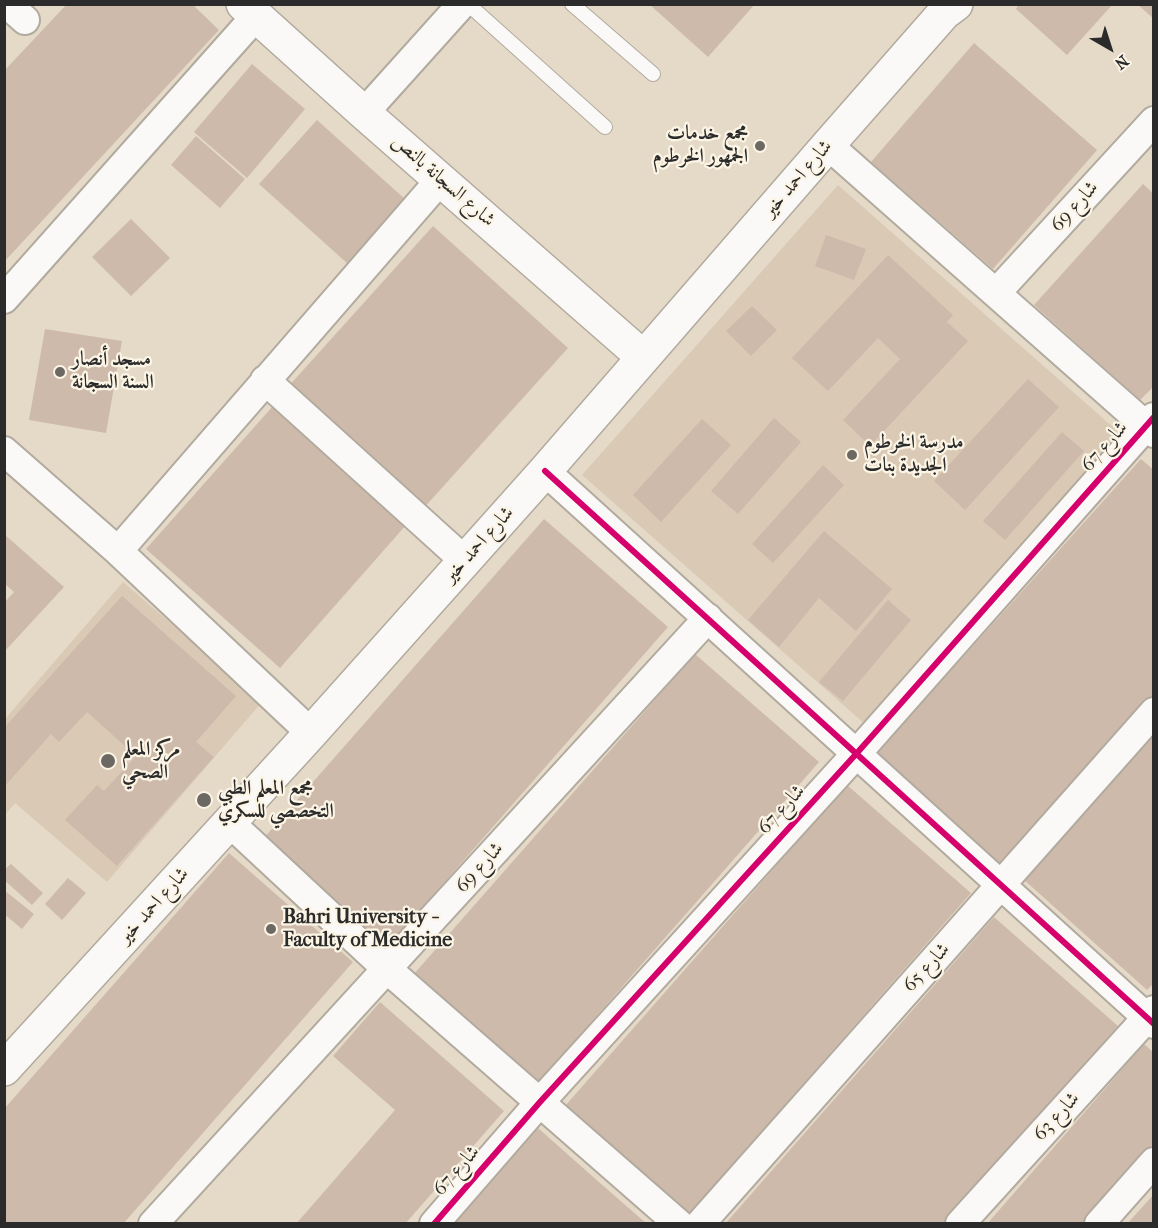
<!DOCTYPE html>
<meta charset="utf-8">
<style>
body{margin:0}
#map{position:relative;width:1158px;height:1228px;overflow:hidden;background:#e5dac8;font-family:"IM FELL French Canon",serif}
canvas{display:block}
.frame{position:absolute;inset:0;border:6px solid #2b2b2b;pointer-events:none}
.north{position:absolute;left:1080px;top:18px;width:60px;height:60px;-webkit-text-stroke:4px #fcf5e5;paint-order:stroke;rotate:141deg;font-size:16px;font-weight:700;line-height:24px;text-align:center;color:#2b2b2b}
.north::after{content:'';display:block;margin:auto;width:21px;height:27px;background:#2b2b2b;clip-path:polygon(50% 0,100% 100%,50% 72%,0 100%)}
</style>
<div id="map">
<canvas width="1158" height="1228"></canvas>
<div class="frame"></div>
<div class="north">N</div>
</div>
<script>
const c = document.querySelector('canvas').getContext('2d');
c.lineJoin = 'round';
function fillPath(path, color) { c.fillStyle = color; c.fill(path, 'evenodd'); }
const poly = rows => new Path2D(rows.map(r => 'M' + r).join(''));
function strokePath(path, color, width, dash) { c.strokeStyle = color; c.lineWidth = width; c.lineCap = dash ? 'butt' : 'round'; c.setLineDash(dash || []); c.stroke(path); }
function drawText(font, color, halo, rows, align = 'center') {
  c.font = font + ' "IM FELL French Canon",Amiri,serif'; c.lineWidth = 4.5; c.setLineDash([]); c.textBaseline = 'middle'; c.strokeStyle = halo; c.fillStyle = color; for (const [text, x, y, turn = 0] of rows) {
    c.save(); c.translate(x, y); c.rotate((+turn || 0) * Math.PI / 180); c.textAlign = isNaN(turn) ? turn : align; if (halo) c.strokeText(text, 0, 0); c.fillText(text, 0, 0); c.restore();
  }
}
fillPath(poly([
 [838,185,1122,435,866,725,582,475],
 [123,582,262,702,107,882,15,803,5,815,5,719]
]), '#dacab5');
fillPath(poly([
 [67,4,192,4,219,30,4,262,4,71],
 [649,4,755,4,708,57],
 [1019,4,1113,4,1067,55,1016,9],
 [1137,4,1154,4,1154,19],
 [974,43,1097,150,993,269,871,162],
 [252,64,305,109,247,178,194,132],
 [317,120,406,200,348,264,259,184],
 [196,136,245,179,220,208,171,165],
 [1143,184,1154,194,1154,386,1140,400,1034,305],
 [131,219,170,258,131,296,92,257],
 [433,226,568,348,422,510,287,388],
 [826,235,866,249,854,280,815,266],
 [888,255,953,315,947,322,968,341,870,446,843,420,900,359,878,338,828,391,792,358],
 [752,306,777,330,751,356,726,331],
 [45,329,122,341,106,433,29,420],
 [1028,379,1059,407,965,510,934,481],
 [273,406,407,524,280,668,146,549],
 [774,418,801,442,738,514,711,491],
 [702,419,731,445,661,522,633,495],
 [1062,432,1084,451,1005,540,983,521],
 [1141,459,1154,470,1154,695,1000,865,876,754],
 [823,465,844,485,773,563,752,544],
 [544,519,668,627,386,949,262,840],
 [824,531,892,589,856,631,819,598,779,647,748,620],
 [4,534,64,587,4,652,4,603,14,592,4,583],
 [122,596,236,696,196,742,214,757,117,866,65,820,97,785,104,791,136,756,87,712,59,742,51,734,4,787,4,728],
 [888,600,911,620,843,701,819,682],
 [695,654,819,762,537,1084,413,975],
 [1154,734,1154,983,1147,990,1023,879],
 [847,785,971,893,689,1214,565,1106],
 [229,853,353,962,123,1224,4,1224,4,1109],
 [11,864,43,893,32,905,4,880,4,870],
 [68,878,86,893,62,920,45,904],
 [4,890,34,914,22,929,4,914],
 [994,917,1118,1026,944,1224,725,1224],
 [380,1002,504,1111,405,1224,296,1224,395,1110,333,1056],
 [1144,1044,1154,1053,1154,1143,1083,1224,987,1224],
 [538,1128,600,1183,647,1224,454,1224],
 [1154,1194,1154,1224,1127,1224]
]), '#cdbaab');
const service = poly([
 [468,4,605,127],
 [572,4,653,74]
]);
const minor = poly([
 [7,4,25,20],
 [364,113,462,4],
 [828,145,1154,433],
 [996,293,1154,121],
 [4,299,256,16],
 [265,380,465,561],
 [4,451,118,551,311,733],
 [545,471,1154,1024],
 [118,551,441,179],
 [229,822,387,969,679,1224],
 [153,1224,708,618],
 [434,1224,540,1102,857,753,1154,417],
 [700,1224,1154,712],
 [960,1224,1154,1010],
 [1099,1224,1154,1162]
]);
const tertiary = poly([
 [243,4,364,113,643,357]
]);
const secondary = poly([
 [4,1069,311,733,545,471,828,145,944,13,956,4]
]);
strokePath(service, '#b1aa9e', 16);
strokePath(minor, '#b1aa9e', 32);
strokePath(tertiary, '#b1aa9e', 36);
strokePath(secondary, '#b1aa9e', 36);
strokePath(service, '#fbf9f7', 14);
strokePath(minor, '#fbf9f7', 28);
strokePath(tertiary, '#fbf9f7', 33);
strokePath(secondary, '#fbf9f7', 33);
strokePath(poly([
 [545,471,1154,1024],
 [434,1224,540,1102,857,753,1154,417]
]), '#d6006c', 6);
for (const [x, y, r, color] of [
 [760,146,6,"#6c6862"],
 [60,372,6,"#6c6862"],
 [852,455,6,"#6c6862"],
 [108,761,8,"#6c6862"],
 [204,800,8,"#6c6862"],
 [271,929,6,"#6c6862"]
]) { const dot = new Path2D(); dot.arc(x, y, r, 0, 2 * Math.PI); c.fillStyle = color; c.fill(dot); strokePath(dot, '#fcf5e5', 2); }
drawText('bold 20px', '#2b2b2b', '#fcf5e5', [
 ["مجمع خدمات",748,134,"right"],
 ["الجمهور الخرطوم",748,157,"right"],
 ["مسجد أنصار",72,360],
 ["السنة السجانة",72,383],
 ["مدرسة الخرطوم",864,443],
 ["الجديدة بنات",864,466],
 ["مركز المعلم",122,750],
 ["الصحي",122,773],
 ["مجمع المعلم الطبي",218,789],
 ["التخصصي للسكري",218,812],
 ["Bahri University -",283,918],
 ["Faculty of Medicine",283,941]
], 'left');
drawText('20px', '#2b2b2b', '#fcf5e5', [
 ["شارع احمد خير",798,179,-49],
 ["شارع السجانة بالنص",443,181,41],
 ["شارع 69",1075,207,-48],
 ["شارع 67",1105,447,-49],
 ["شارع احمد خير",479,545,-48],
 ["شارع 67",782,810,-48],
 ["شارع 69",480,868,-48],
 ["شارع احمد خير",154,906,-48],
 ["شارع 65",927,968,-48],
 ["شارع 63",1057,1117,-48],
 ["شارع 67",457,1171,-49]
]);
</script>
